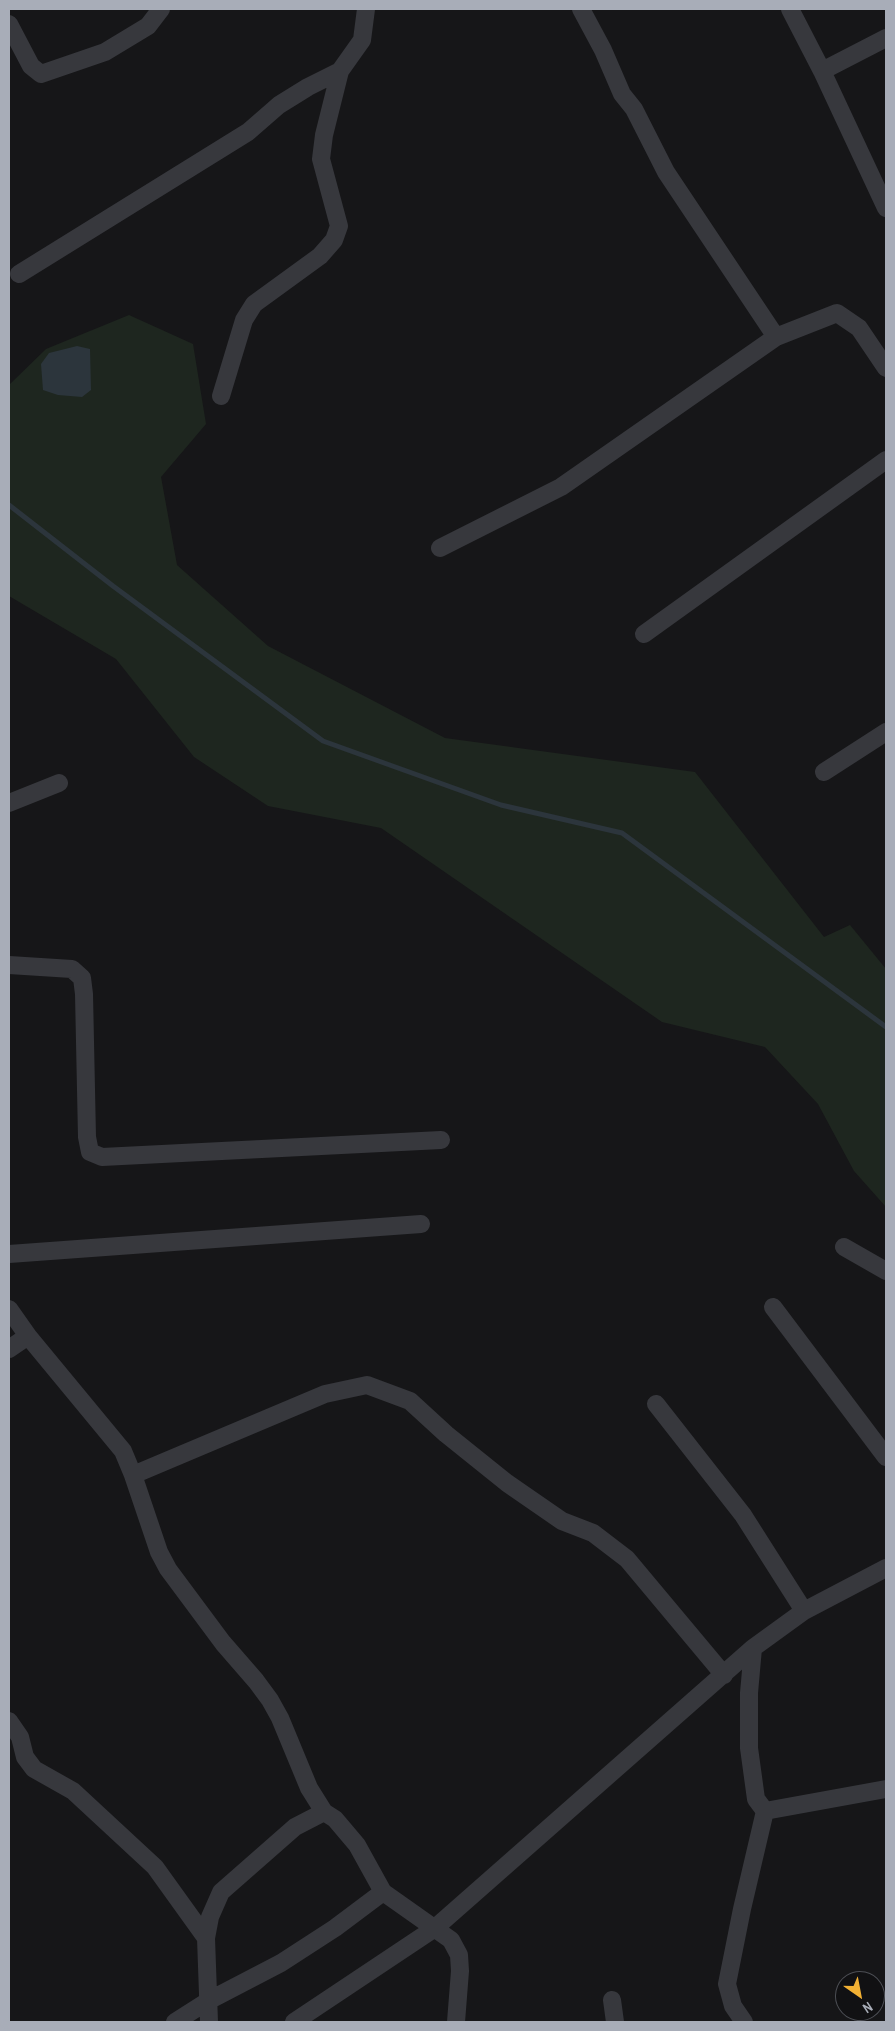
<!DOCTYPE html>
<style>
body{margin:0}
#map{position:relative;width:895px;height:2031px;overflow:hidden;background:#161618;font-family:"Archivo Narrow",sans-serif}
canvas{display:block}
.frame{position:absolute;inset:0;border:10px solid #a8adb8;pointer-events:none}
.north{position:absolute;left:835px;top:1971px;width:50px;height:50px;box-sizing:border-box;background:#111113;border:1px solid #4d4f55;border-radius:50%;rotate:147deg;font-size:14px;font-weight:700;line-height:20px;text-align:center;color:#a8adb8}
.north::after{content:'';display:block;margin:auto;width:18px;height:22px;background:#f2b134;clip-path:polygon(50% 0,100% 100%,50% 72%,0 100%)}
</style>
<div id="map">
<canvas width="895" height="2031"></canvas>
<div class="frame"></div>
<div class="north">N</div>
</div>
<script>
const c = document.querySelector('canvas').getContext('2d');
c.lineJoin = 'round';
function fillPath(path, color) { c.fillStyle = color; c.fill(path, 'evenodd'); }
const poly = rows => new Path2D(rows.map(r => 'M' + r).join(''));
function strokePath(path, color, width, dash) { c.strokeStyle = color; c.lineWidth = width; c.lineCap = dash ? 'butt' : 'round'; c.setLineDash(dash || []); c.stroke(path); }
fillPath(poly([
 [129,315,193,344,206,424,161,477,177,565,268,646,445,738,695,772,824,937,850,925,886,969,886,1207,854,1171,818,1104,765,1047,662,1022,381,828,268,806,194,757,116,659,9,596,9,385,46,349]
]), '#1e261f');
fillPath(poly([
 [77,346,90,349,91,390,82,397,58,395,43,390,41,364,49,353]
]), '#2c353c');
strokePath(poly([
 [9,505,113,586,323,741,501,805,622,833,886,1027]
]), '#2c353c', 5);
strokePath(poly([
 [581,9,603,50,622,94,634,109,666,172,776,337],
 [790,9,822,71,886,208],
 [9,24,31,66,41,74,105,52,148,26,161,9],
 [822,71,886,38],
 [19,274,248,132,279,105,308,87,340,71,362,40,366,9],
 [221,396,244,320,254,304,320,256,334,240,339,226,321,159,324,135,340,71],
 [440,548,561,487,776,337,837,313,859,328,886,368],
 [644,634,886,460],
 [824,772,886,732],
 [9,803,59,783],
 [9,965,72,969,82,978,84,994,87,1137,90,1152,102,1157,441,1140],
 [844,1247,886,1271],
 [9,1254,421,1224],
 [773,1307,886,1457],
 [9,1309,28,1336],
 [9,1349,28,1336,123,1451,133,1475,159,1552,168,1569,223,1643,256,1681,270,1700,280,1718,309,1788,324,1812,335,1819,357,1845,383,1892,451,1940,459,1955,460,1971,456,2022],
 [656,1404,743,1515,804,1611],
 [133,1475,325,1394,367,1385,410,1401,446,1434,507,1483,562,1521,593,1533,627,1559,724,1675],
 [9,1721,20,1737,25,1757,34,1769,73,1791,155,1867,206,1938,209,2022],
 [765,1811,756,1799,749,1748,749,1693,753,1648,804,1611,886,1568],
 [765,1811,886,1789],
 [206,1938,210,1917,221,1892,295,1827,324,1812],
 [612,2000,615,2022],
 [175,2022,208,2001,281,1963,335,1928,383,1892],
 [294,2022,435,1928,753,1648],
 [744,2022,733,2006,727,1984,742,1909,765,1811]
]), '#37383d', 18);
</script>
